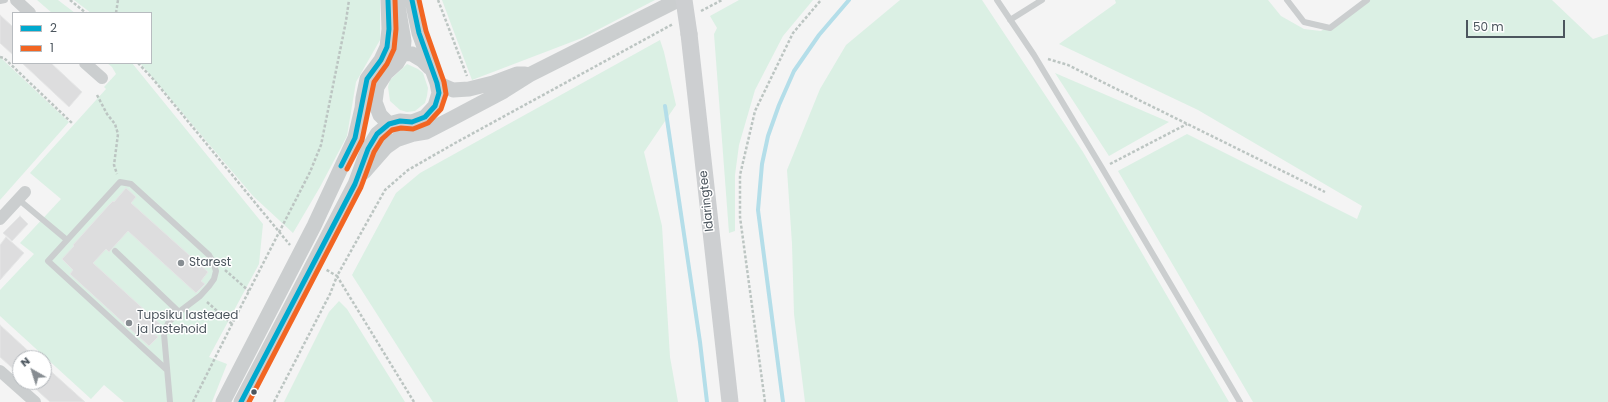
<!DOCTYPE html>
<style>
body{margin:0}
#map{position:relative;width:1608px;height:402px;overflow:hidden;background:#f4f4f4;font-family:Poppins,sans-serif}
canvas{display:block}
.legend{position:absolute;left:12px;top:12px;width:140px;height:52px;box-sizing:border-box;background:#fff;border:1px solid #b7bbbf;margin:0;padding:5px 7px;list-style:none;font-size:12px;color:#4c565e}
.legend li{display:flex;align-items:center;gap:8px;height:20px}
.legend b{width:20px;border:1px solid #b7bbbf}
.north{position:absolute;left:12px;top:350px;width:40px;height:40px;box-sizing:border-box;background:#fff;border:1px solid #b7bbbf;border-radius:50%;rotate:321deg;font-size:11px;font-weight:700;line-height:16px;text-align:center;color:#4c565e}
.north::after{content:'';display:block;margin:auto;width:14px;height:18px;background:#878d92;clip-path:polygon(50% 0,100% 100%,50% 72%,0 100%)}
.scale{position:absolute;left:1466px;top:20px;width:99px;height:18px;box-sizing:border-box;border:2px solid #4c565e;border-top:0;padding-left:5px;font-size:12px;line-height:14px;white-space:nowrap;color:#4c565e;-webkit-text-stroke:3px #fff;paint-order:stroke}
</style>
<div id="map">
<canvas width="1608" height="402"></canvas>
<ul class="legend">
<li><b style="height:5px;background:#00a9ce"></b>2</li>
<li><b style="height:5px;background:#f26522"></b>1</li>
</ul>
<div class="north">N</div>
<div class="scale">50 m</div>
</div>
<script>
const c = document.querySelector('canvas').getContext('2d');
c.lineJoin = 'round';
function fillPath(path, color) { c.fillStyle = color; c.fill(path, 'evenodd'); }
const poly = rows => new Path2D(rows.map(r => 'M' + r).join(''));
function strokePath(path, color, width, dash) { c.strokeStyle = color; c.lineWidth = width; c.lineCap = dash ? 'butt' : 'round'; c.setLineDash(dash || []); c.stroke(path); }
function drawText(font, color, halo, rows, align = 'center') {
  c.font = font + ' Poppins,sans-serif'; c.lineWidth = 3; c.setLineDash([]); c.textBaseline = 'middle'; c.strokeStyle = halo; c.fillStyle = color; for (const [text, x, y, turn = 0] of rows) {
    c.save(); c.translate(x, y); c.rotate((+turn || 0) * Math.PI / 180); c.textAlign = isNaN(turn) ? turn : align; if (halo) c.strokeText(text, 0, 0); c.fillText(text, 0, 0); c.restore();
  }
}
fillPath(poly([
 [37,0,58,0,75,13,52,13],
 [74,0,380,0,380,40,356,82,347,136,320,187,293,233,253,196,140,63,151,63,151,13,91,13],
 [442,0,655,0,582,38,472,80],
 [739,0,813,0,783,36,755,90,739,145,735,175,735,231,729,233,714,34,717,28,710,16],
 [900,0,982,0,1083,152,1229,402,805,402,794,314,792,244,787,170,820,89,846,45],
 [1115,0,1268,0,1281,16,1304,29,1321,31,1366,0,1552,0,1593,39,1608,34,1608,402,1253,402,1118,171,1187,134,1357,219,1362,206,1198,110,1059,44,1116,3],
 [660,40,664,52,676,105,644,152,662,226,670,357,678,402,433,402,352,275,396,193,420,173],
 [0,57,69,122,0,200],
 [107,63,132,63,263,224,259,264,209,357,227,364,212,402,124,402,104,385,91,399,0,316,0,290,34,254,20,243,61,199,30,173,106,89,104,87,116,74,112,67],
 [407,64,418,69,423,73,428,88,427,96,425,103,415,111,407,112,400,110,390,101,388,87,390,80],
 [1055,73,1169,122,1109,156],
 [339,301,347,309,405,402,284,402,329,312]
]), '#dbf0e4');
strokePath(poly([
 [665,106,700,342,707,402],
 [783,402,758,210,762,164,768,136,779,105,794,71,819,35,849,0]
]), '#b4dee9', 4);
const building = poly([
 [0,15,13,27,13,55,0,43,0,15],
 [22,63,51,63,82,92,69,107,22,63],
 [126,188,136,197,131,203,208,272,201,281,205,284,196,293,128,231,109,252,106,249,93,263,161,325,153,333,158,337,149,346,70,274,73,270,62,259,74,246,73,245,109,205,113,201,114,202,126,188],
 [20,216,28,224,12,241,3,233,20,216],
 [6,237,24,253,0,280,0,245,6,237],
 [0,325,36,358,20,358,20,375,0,357,0,325],
 [44,365,85,402,50,402,28,382,44,382,44,365]
]);
fillPath(building, '#ddddde');
strokePath(building, '#e5e6e6', 1);
strokePath(poly([
 [70,0,86,13],
 [438,0,467,76],
 [701,11,722,0],
 [116,13,118,0],
 [0,57,4,58,72,123],
 [1048,59,1068,65,1325,192],
 [138,63,153,79,290,245],
 [97,95,107,114,115,124,118,134,114,165,117,174],
 [1110,164,1187,124],
 [225,270,249,291],
 [207,302,232,324],
 [193,402,232,324,310,172,321,145,346,21,349,0],
 [274,402,330,294,337,276,325,269],
 [414,402,337,276,385,190,408,170,457,142,673,24],
 [765,402,740,217,740,175,755,111,793,33,821,0]
]), '#bcc5c2', 2.5, [3, 2]);
strokePath(poly([
 [997,0,1034,55,1102,168,1240,402],
 [1287,0,1304,22,1330,28,1367,0],
 [0,1,5,0],
 [1010,20,1042,0],
 [18,199,67,240],
 [115,251,179,312,168,323,164,334,170,402],
 [167,370,48,261,120,182,131,184,209,255,213,262,216,271,214,279,209,286,200,296,179,312]
]), '#cbcecf', 6);
strokePath(poly([
 [16,0,30,13],
 [85,63,102,78],
 [0,219,25,192],
 [0,371,35,402]
]), '#cbcecf', 12);
strokePath(poly([
 [397,0,404,41,403,53,397,63,386,73,377,87,375,102,380,115,389,124,398,127],
 [381,60,387,47,389,29,388,0],
 [437,83,453,90,469,89,493,83,517,74,525,74],
 [364,172,386,147,396,140,414,134,426,132,453,118,504,91,531,74,678,0],
 [223,402,314,226,355,138,362,108,363,98,367,79,381,60,392,54,403,53,412,54,422,60,430,68],
 [241,402,355,184,368,149,377,134,389,124,400,121,412,122,425,117,435,106,439,93,437,83,419,33,412,0]
]), '#cbcecf', 15);
strokePath(poly([
 [689,34,730,402]
]), '#cdcfd1', 17);
strokePath(poly([
 [684,0,689,34]
]), '#cdcfd1', 17);
strokePath(poly([
 [341,166,355,138,367,79,381,60,387,47,389,29,388,0],
 [241,402,355,184,368,149,377,134,389,124,400,121,412,122,425,117,435,106,439,93,437,83,419,33,412,0]
]), '#00a9ce', 5);
strokePath(poly([
 [347,169,362,140,374,82,387,64,394,49,396,29,395,0],
 [249,402,361,187,374,152,382,139,392,130,401,128,413,129,428,123,441,109,446,94,444,82,426,31,419,0]
]), '#f26522', 5);
for (const [x, y, r, color] of [
 [181,263,4,"#878d92"],
 [129,323,4,"#878d92"],
 [254,392,3.5,"#4c565e"]
]) { const dot = new Path2D(); dot.arc(x, y, r, 0, 2 * Math.PI); c.fillStyle = color; c.fill(dot); strokePath(dot, '#fff', 1.5); }
drawText('12px', '#4c565e', '#fff', [
 ["Idaringtee",707,201,-96]
]);
drawText('12px', '#4c565e', '#fff', [
 ["Starest",189,263],
 ["Tupsiku lasteaed",137,316],
 ["ja lastehoid",137,330]
], 'left');
</script>
